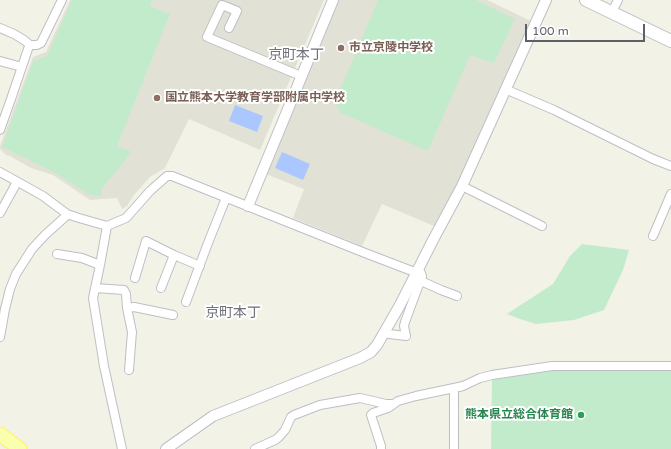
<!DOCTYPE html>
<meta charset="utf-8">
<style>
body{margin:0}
#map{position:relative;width:671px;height:449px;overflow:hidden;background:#f2f2e7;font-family:"Varela Round",sans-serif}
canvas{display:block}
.scale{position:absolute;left:525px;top:24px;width:120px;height:18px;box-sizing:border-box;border:2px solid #5e6069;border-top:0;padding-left:5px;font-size:12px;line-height:14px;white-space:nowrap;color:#5e6069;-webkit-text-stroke:3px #fff;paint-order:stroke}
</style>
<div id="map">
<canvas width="671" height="449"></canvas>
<div class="scale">100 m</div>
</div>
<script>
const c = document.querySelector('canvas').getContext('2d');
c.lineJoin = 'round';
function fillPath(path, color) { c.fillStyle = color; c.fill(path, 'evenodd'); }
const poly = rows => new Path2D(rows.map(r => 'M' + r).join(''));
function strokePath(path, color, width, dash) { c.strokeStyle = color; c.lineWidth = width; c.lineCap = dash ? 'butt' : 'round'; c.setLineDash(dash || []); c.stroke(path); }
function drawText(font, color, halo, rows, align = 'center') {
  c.font = font + ' "Varela Round","Noto Sans JP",sans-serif'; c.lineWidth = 4; c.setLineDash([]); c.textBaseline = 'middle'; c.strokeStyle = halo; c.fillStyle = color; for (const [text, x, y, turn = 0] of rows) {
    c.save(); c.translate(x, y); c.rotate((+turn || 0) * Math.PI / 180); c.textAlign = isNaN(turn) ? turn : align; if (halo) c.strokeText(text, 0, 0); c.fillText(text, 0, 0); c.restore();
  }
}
fillPath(poly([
 [70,0,324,0,260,150,189,119,165,168,150,177,134,195,127,206,122,209,117,198,90,200,53,175,31,168,10,156,6,155,0,149,0,146,33,57,46,52],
 [338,0,487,0,531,21,484,123,457,185,434,226,382,204,362,246,293,218,304,189,266,174]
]), '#e2e1d6');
fillPath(poly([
 [72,0,152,0,150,6,170,14,117,146,132,152,102,188,102,196,90,195,52,171,2,147,33,61,47,56],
 [378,0,476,0,515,19,494,63,470,55,428,151,341,113,335,102],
 [582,244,629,250,623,270,604,310,574,320,536,324,520,319,507,314,553,284,570,256],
 [554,370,671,371,671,449,491,449,492,380]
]), '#c2ebcb');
fillPath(poly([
 [235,105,263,116,257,132,229,121],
 [282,152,310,164,303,180,275,168]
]), '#aac7ff');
const minor = poly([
 [612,12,618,0],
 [0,28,14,34,24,40,30,45,37,45,41,43,62,0],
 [229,28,237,11,222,5,207,37,301,76],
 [0,61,22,67],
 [505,89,554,110,653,159,671,166],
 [0,130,11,99,28,49,30,45],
 [0,172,43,196,67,214,79,218,107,226,126,218,150,191,167,176,172,176,365,253,412,271,421,273,422,276,405,322,404,326,406,336,389,334,386,332],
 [462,186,542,226],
 [0,213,17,182],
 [107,226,100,265,93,298,104,366,122,449],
 [653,236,671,194],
 [57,254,82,258,100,265],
 [135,278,146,241,174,255,200,266],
 [421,281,441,290,457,296],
 [95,288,124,290,126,294,127,308,132,332,129,370],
 [161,288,174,255],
 [186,302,208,243,226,198],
 [127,308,134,307,173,315],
 [0,337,5,309,10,289,16,274,32,249,45,235,65,217,67,214],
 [454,388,454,449],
 [255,449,275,440,279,437,285,430,291,417,294,415,320,405,360,398,386,404,393,404],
 [381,449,381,446,371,415,373,413,388,408,398,401,416,396,454,388,463,386,480,378,492,375,552,366,671,366]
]);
const tertiary = poly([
 [248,206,333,0],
 [166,449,213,416,360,358,371,352,377,345,400,305,433,240,462,186,546,0]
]);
const secondary = poly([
 [586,0,671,41]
]);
const primary = poly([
 [0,434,20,449]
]);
strokePath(minor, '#bebfc6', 10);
strokePath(tertiary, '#bebfc6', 12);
strokePath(secondary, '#bfc1c8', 14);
strokePath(primary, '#fff453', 15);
strokePath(minor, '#fff', 8);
strokePath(tertiary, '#fff', 10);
strokePath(secondary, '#fff', 12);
strokePath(primary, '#faffaf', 13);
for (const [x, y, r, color] of [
 [341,48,4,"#8d6e63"],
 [157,98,4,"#8d6e63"],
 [581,415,4,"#2e9e5b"]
]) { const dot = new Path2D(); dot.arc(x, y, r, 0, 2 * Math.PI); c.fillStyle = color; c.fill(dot); strokePath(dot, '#fff', 1.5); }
drawText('bold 12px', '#785e54', '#fff', [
 ["市立京陵中学校",349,48],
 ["国立熊本大学教育学部附属中学校",165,98]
], 'left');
drawText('bold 12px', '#27864d', '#fff', [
 ["熊本県立総合体育館",573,415]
], 'right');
drawText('14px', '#6f727b', '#fff', [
 ["京町本丁",296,55],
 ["京町本丁",233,313]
]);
</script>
